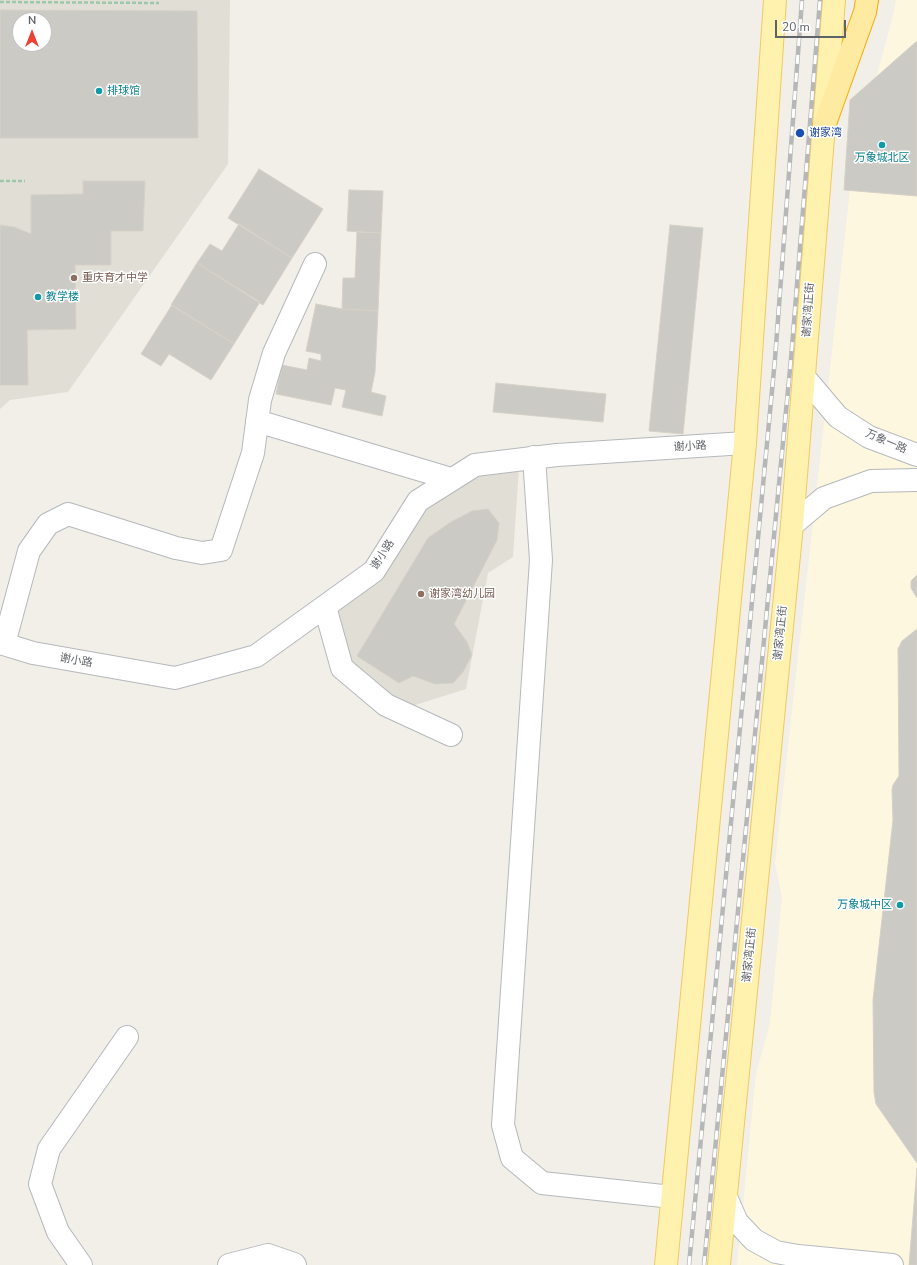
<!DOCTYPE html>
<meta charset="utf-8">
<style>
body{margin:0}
#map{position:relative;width:917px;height:1265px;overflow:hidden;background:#f1efe8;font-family:"Nunito Sans",sans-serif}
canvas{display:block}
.north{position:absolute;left:12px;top:12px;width:40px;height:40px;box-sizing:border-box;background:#fff;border:1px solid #bfc1c3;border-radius:50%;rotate:0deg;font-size:11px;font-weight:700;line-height:16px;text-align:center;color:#5f6368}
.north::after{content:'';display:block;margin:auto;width:14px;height:18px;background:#ea4335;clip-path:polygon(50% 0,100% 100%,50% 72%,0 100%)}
.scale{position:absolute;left:775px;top:20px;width:71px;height:18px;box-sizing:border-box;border:2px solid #5f6368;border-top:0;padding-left:5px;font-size:12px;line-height:14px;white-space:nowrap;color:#5f6368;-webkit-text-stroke:3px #fff;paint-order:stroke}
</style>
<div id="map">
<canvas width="917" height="1265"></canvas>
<div class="north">N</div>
<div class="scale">20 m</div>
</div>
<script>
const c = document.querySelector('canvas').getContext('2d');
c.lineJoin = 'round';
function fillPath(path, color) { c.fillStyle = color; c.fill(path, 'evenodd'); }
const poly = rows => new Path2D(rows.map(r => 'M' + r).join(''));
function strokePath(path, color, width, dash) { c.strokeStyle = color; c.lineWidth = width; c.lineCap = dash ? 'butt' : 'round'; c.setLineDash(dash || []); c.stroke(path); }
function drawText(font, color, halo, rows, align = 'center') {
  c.font = font + ' "Nunito Sans","Noto Sans SC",sans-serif'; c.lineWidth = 3; c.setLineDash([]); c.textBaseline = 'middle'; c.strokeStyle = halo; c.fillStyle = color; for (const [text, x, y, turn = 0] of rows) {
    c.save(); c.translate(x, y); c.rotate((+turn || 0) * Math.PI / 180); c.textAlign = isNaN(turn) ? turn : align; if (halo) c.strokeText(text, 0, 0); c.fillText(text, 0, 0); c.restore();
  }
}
fillPath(poly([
 [896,0,917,0,917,1265,737,1265,756,1074,770,1024,782,897,775,863,853,163,894,12]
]), '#fef7e0');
fillPath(poly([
 [0,0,230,0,228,164,68,392,10,400,0,409],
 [20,20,44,20,44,44,20,44],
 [519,467,513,557,488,573,466,689,409,707,386,696,349,666,334,613,425,505,477,472]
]), '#e1ded6');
const building = poly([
 [0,10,197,11,198,138,0,138,0,10],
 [20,20,44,20,44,44,20,44,20,20],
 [917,41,917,196,844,190,850,100,917,41],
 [259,169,323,209,292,258,228,218,259,169],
 [83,181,145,181,143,231,111,231,111,265,75,265,76,329,27,330,28,385,0,385,0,225,14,227,31,234,31,195,83,194,83,181],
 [349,190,383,191,381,233,347,231,349,190],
 [239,224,292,258,263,305,197,263,210,244,222,251,239,224],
 [670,225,703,228,683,434,649,431,670,225],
 [357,232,381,233,378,311,342,309,343,278,355,278,357,232],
 [197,263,260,302,234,344,171,305,197,263],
 [316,304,342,309,378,311,375,372,371,392,386,396,382,416,342,407,346,390,335,388,331,405,276,394,282,365,307,370,309,358,321,361,321,354,306,351,316,304],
 [172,305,234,344,211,380,169,354,161,366,141,354,172,305],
 [496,383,606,394,603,422,493,412,496,383],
 [488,509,499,523,497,540,454,624,467,642,472,655,463,672,453,683,435,684,413,676,399,683,357,656,428,538,451,522,472,511,488,509],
 [917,575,917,598,911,588,911,581,917,575],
 [917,629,917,1163,876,1104,874,1092,873,1000,893,820,892,790,893,785,899,776,898,649,902,641,917,629],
 [917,1168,917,1265,909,1265,917,1168]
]);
fillPath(building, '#cccac5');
strokePath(building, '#d6d1c6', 1);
const minor = poly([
 [257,421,451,479],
 [534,457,541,560,503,1125,512,1158,542,1183,672,1197],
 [325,607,342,668,386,705,451,735],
 [4,644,29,551,48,524,68,514,176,548,202,553,221,550,253,453,260,400,274,353,315,264],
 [81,1265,58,1232,40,1184,49,1149,127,1037],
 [229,1265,268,1255,294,1264,295,1265]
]);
const tertiary = poly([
 [804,377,838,417,869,437,917,455],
 [792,525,824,498,871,481,917,480],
 [0,643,33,653,175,678,256,656,374,571,418,501,475,465,557,455,745,443]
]);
const secondary = poly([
 [726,1197,737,1222,754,1240,776,1252,798,1256,892,1265]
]);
const primary = poly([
 [666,1265,745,443,775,0],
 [719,1265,792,525,834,0]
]);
const trunk = poly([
 [823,129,865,12,867,0]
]);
strokePath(minor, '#b5b8bc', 24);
strokePath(tertiary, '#b5b8bc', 24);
strokePath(secondary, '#b6babf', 24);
strokePath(primary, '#f2c960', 24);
strokePath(trunk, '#f9ab00', 24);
strokePath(poly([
 [0,2,159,3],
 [0,181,25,181]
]), '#9cc7a9', 2.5, [4, 2]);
strokePath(minor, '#fff', 22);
strokePath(tertiary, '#fff', 22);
strokePath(secondary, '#fff', 22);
strokePath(primary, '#fff2af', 22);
strokePath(trunk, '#feeaa1', 22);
const rail = poly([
 [689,1265,775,359,802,0],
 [704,1265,791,359,820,0]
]);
strokePath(rail, '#b6b7b8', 4.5);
strokePath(rail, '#fff', 3, [9]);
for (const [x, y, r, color] of [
 [99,91,4,"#0f9aa8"],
 [800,133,5,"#1a4fb4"],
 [882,145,4,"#0f9aa8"],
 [74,278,4,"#8d6e63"],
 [38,297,4,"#0f9aa8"],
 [421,594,4,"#8d6e63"],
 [900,905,4,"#0f9aa8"]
]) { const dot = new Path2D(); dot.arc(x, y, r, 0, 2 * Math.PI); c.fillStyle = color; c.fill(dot); strokePath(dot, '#fff', 1.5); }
drawText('11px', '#0d838f', '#fff', [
 ["排球馆",107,91],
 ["万象城北区",882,158,"center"],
 ["教学楼",46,297],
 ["万象城中区",892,905,"right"]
], 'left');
drawText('11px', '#164399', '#fff', [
 ["谢家湾",809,133]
], 'left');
drawText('11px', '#785e54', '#fff', [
 ["重庆育才中学",82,278],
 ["谢家湾幼儿园",429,594]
], 'left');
drawText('11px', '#5f6368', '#fff', [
 ["谢家湾正街",809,310,-86],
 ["万象一路",886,442,23],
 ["谢小路",690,447,-3],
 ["谢小路",383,555,-57],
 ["谢家湾正街",781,633,-84],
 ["谢小路",76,661,10],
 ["谢家湾正街",750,955,-84]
]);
</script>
